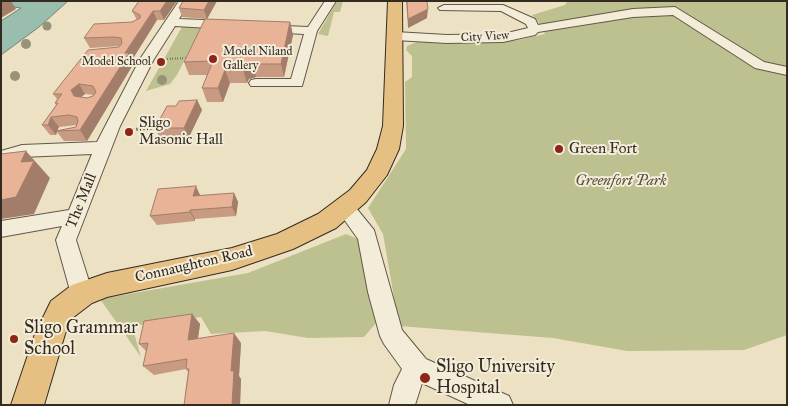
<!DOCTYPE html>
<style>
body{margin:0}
#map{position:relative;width:788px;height:406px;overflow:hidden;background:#ede1c3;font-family:"IM FELL Great Primer",serif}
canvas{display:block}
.frame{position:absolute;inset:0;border:2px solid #332b22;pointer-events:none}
</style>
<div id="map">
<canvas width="788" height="406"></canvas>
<div class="frame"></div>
</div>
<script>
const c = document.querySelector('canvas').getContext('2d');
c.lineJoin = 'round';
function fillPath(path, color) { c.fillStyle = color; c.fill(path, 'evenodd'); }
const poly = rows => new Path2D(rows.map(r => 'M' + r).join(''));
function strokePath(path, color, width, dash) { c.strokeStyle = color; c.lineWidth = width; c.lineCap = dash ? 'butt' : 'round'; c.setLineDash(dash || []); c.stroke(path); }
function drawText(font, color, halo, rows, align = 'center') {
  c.font = font + ' "IM FELL Great Primer",serif'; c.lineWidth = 4; c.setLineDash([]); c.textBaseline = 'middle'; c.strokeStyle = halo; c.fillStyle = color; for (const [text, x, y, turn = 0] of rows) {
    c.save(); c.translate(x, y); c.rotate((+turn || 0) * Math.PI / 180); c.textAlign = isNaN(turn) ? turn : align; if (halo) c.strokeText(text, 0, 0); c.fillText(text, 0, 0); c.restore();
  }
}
fillPath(poly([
 [337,1,343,1,340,12,334,12,328,36,318,34],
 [567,1,787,1,787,335,744,350,627,351,553,338,399,326,383,234,368,208,406,149,405,82,412,77,412,56,406,50,407,46,419,41,472,44,519,40,545,34,538,21,532,15,565,5],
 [183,25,204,27,189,51,177,75,170,84,146,91],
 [346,234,360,240,376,323,364,337,308,338,265,331,211,334,201,317,132,326,141,357,100,299,248,273]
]), '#bdc190');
const water = poly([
 [12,1,68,1,39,27,1,55,1,21,21,8,7,6,12,1]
]);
fillPath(water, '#9abeae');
strokePath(water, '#718376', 1);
const minor = poly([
 [179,1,190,1,179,19,227,21,233,25,227,29,175,26,154,59,120,126,76,240,93,294,90,301,82,304,74,301,71,294,56,240,62,226,1,237,1,221,69,210,92,154,22,157,1,163,1,151,22,145,97,142,140,59,179,1],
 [325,1,336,1,317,31,302,86,251,86,249,83,251,80,256,79,291,79,304,34,267,32,263,31,261,28,263,25,308,27,325,1],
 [444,5,503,5,535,19,538,25,633,9,675,7,764,62,787,67,787,75,755,68,673,15,633,17,538,32,535,35,503,42,447,43,395,40,389,36,395,32,447,35,503,34,528,28,526,24,501,11,440,10,438,8,444,5],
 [345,201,352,203,374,230,402,330,426,359,509,396,513,405,470,405,422,383,415,405,389,405,394,385,402,369,384,344,380,336,368,292,358,239,336,208,338,203,345,201]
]);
const major = poly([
 [388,1,402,1,403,126,399,149,387,175,366,202,336,228,293,249,232,270,107,297,92,303,71,319,65,334,44,405,11,405,35,334,51,301,72,285,107,273,232,248,277,234,318,214,350,190,367,170,377,149,383,126,388,1]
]);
strokePath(minor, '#62584a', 2);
strokePath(major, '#332b22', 2);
strokePath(poly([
 [165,59,189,58]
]), '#332b22', 2, [0.5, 2]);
strokePath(poly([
 [126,130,155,128]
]), '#332b22', 3, [1, 2.5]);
fillPath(minor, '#f3ecd8');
fillPath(major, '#e6c082');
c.fillStyle = '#9a917a';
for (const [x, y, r] of [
 [47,26,4.5],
 [26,44,5],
 [15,76,5],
 [162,80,5]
]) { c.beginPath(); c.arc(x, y, r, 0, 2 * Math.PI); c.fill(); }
fillPath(poly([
 [139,1,177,1,164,20,157,20,132,60,134,63,87,141,64,141,57,132,56,135,50,135,42,125,56,105,55,103,57,99,53,94,120,46,90,48,84,38,132,22,137,20,132,11],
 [85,94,94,95,87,98,81,97],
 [77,125,76,127,57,131,59,127],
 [183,1,217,1,207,19,182,17,179,8],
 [406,1,427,1,427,18,408,28],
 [290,22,293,35,284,77,256,77,249,79,247,83,230,83,223,102,207,102,202,88,207,75,189,75,184,62],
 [197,100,202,110,189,137,160,138,155,128,176,106],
 [234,193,238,202,236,216,195,219,195,221,157,225,150,216,200,195,200,196],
 [192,314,200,324,198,339,241,343,239,376,241,379,240,405,184,405,188,372,186,369,154,375,143,366,146,351,139,344]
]), '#c89a82');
fillPath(poly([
 [1,1,11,1,16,9,1,18],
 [167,1,177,1,164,20,160,11],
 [209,1,217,1,207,19,204,10],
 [428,9,427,18,408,28,408,19],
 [153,11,157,20,132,60,134,63,87,141,80,130,125,53],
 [290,22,293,35,284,77,281,64],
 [252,64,256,77,249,79,247,83,243,70,245,66],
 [225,70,230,83,223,102,218,88],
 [79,84,85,94,77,100,74,96,71,90],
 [197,100,202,110,189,137,184,128],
 [51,117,59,127,57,131,56,131,57,132,56,135,48,125],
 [26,151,50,178,34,214,1,219,1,200],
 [196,186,200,195,198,205,193,196],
 [234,193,238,202,236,216,232,207],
 [190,210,195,219,195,221,190,212],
 [192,314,200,324,196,350,188,340],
 [234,333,241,343,239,376,241,379,240,405,232,405,231,371]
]), '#a27d6a');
const building = poly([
 [139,1,167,1,160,11,153,11,125,53,129,53,80,130,56,131,76,127,78,121,77,117,69,115,51,117,48,125,42,125,58,103,55,103,62,94,53,94,88,50,119,47,122,43,121,38,114,37,84,38,94,24,132,22,140,18,140,15,132,11,139,1],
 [79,84,93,86,96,92,93,96,87,98,74,96,71,90,79,84],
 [183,1,209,1,204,10,179,8,183,1],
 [407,1,427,1,428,9,408,19,407,1],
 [205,19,290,22,281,64,252,64,245,66,243,70,225,70,218,88,202,88,213,61,184,62,205,19],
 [197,100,184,128,155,128,167,106,176,106,179,101,197,100],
 [26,151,21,162,34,161,16,197,1,200,1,154,26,151],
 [196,186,193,196,234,193,232,207,190,210,190,212,150,216,158,189,196,186],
 [192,314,188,340,234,333,231,371,234,371,232,405,184,405,189,369,186,369,187,359,143,366,148,343,139,344,144,321,192,314]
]);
fillPath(building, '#e8b397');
strokePath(building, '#a27d6a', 1);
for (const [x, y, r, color] of [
 [213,59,5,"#8f2418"],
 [161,62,5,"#8f2418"],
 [129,132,5,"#8f2418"],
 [559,149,5,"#8f2418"],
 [14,339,5,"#8f2418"],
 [425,378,6,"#8f2418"]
]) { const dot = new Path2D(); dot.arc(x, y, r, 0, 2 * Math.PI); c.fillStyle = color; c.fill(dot); strokePath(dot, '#f3ecd8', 2); }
drawText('12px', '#332b22', '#f3ecd8', [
 ["City View",485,37,-3]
]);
drawText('12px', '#332b22', '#f3ecd8', [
 ["Model Niland",223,52],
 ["Gallery",223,66],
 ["Model School",151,62,"right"]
], 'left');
drawText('15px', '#332b22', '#f3ecd8', [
 ["Sligo",139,123],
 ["Masonic Hall",139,140],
 ["Green Fort",569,149]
], 'left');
drawText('italic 15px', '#56503e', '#f3ecd8', [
 ["Greenfort Park",621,181]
]);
drawText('15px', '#332b22', '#f3ecd8', [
 ["The Mall",82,201,-68],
 ["Connaughton Road",194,265,-13]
]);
drawText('18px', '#332b22', '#f3ecd8', [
 ["Sligo Grammar",24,329],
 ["School",24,350],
 ["Sligo University",436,368],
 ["Hospital",436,389]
], 'left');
</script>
